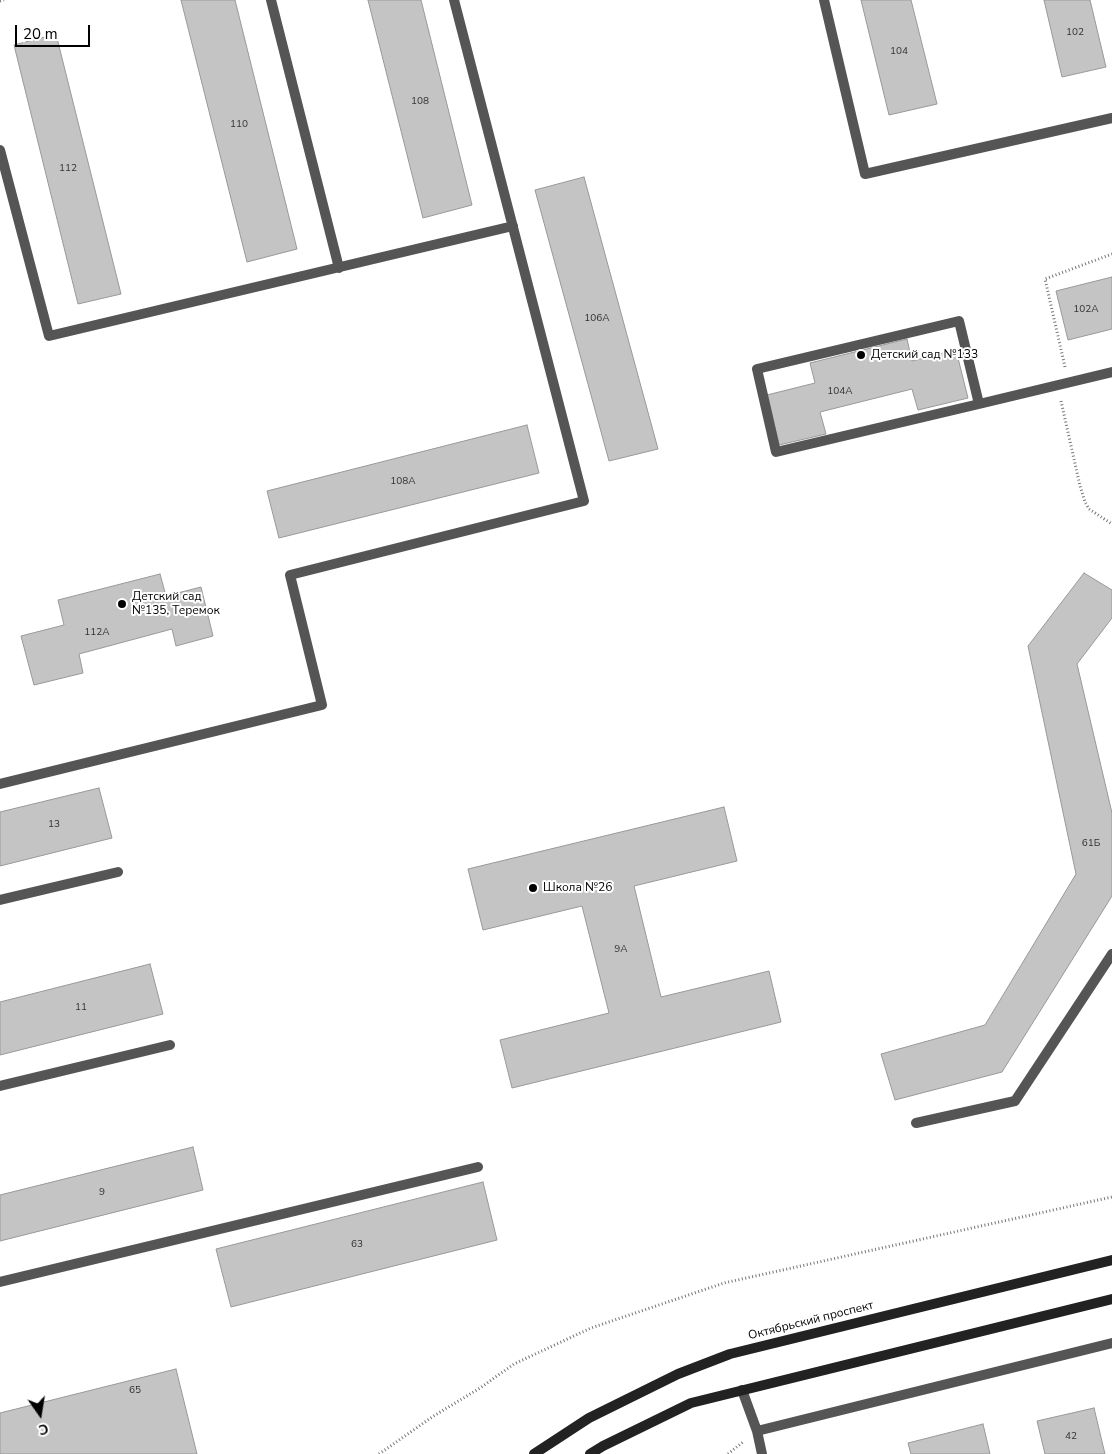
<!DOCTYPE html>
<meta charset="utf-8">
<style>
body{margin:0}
#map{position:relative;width:1112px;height:1454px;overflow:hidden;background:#fff;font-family:"Nunito Sans",sans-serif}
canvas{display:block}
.north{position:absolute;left:15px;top:1389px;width:50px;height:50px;-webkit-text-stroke:4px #fff;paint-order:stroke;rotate:167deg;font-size:14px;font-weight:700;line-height:20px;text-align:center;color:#000}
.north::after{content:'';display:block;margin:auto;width:18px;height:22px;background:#000;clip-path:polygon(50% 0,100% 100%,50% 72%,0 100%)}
.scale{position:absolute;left:15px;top:25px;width:75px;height:22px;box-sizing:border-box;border:2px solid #000;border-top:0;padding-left:6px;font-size:15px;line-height:18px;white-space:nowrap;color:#000;-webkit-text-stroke:4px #fff;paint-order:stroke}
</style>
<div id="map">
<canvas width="1112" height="1454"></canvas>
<div class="north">С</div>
<div class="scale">20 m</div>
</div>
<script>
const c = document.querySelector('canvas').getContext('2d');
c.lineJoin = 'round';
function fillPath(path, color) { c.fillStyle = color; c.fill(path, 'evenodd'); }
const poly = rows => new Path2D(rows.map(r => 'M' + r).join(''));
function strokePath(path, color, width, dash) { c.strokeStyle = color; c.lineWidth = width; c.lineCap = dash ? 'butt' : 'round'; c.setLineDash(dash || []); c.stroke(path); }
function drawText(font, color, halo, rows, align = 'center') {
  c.font = font + ' "Nunito Sans",sans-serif'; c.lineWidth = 4; c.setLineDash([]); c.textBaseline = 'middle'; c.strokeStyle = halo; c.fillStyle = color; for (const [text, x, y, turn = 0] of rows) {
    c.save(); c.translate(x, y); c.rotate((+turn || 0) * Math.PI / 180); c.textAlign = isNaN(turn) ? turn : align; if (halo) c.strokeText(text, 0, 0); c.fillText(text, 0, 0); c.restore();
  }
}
const building = poly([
 [181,0,235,0,297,249,247,262,181,0],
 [368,0,421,0,472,205,423,218,368,0],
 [861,0,911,0,937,104,889,115,861,0],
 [1044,0,1090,0,1106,67,1062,77,1044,0],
 [56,34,121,294,78,304,14,45,56,34],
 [584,177,658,449,609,461,535,190,584,177],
 [1112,277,1112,329,1068,340,1056,291,1112,277],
 [907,339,912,361,956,350,968,398,918,410,912,389,820,412,826,434,779,445,767,395,815,383,810,363,907,339],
 [527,425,539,473,279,538,267,491,527,425],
 [1084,573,1112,590,1112,618,1077,664,1112,813,1112,896,1002,1072,895,1100,881,1054,985,1025,1076,874,1028,646,1084,573],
 [160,574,166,596,201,587,213,636,176,646,172,629,79,654,83,673,34,685,21,636,64,625,58,600,160,574],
 [99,788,112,838,0,866,0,812,99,788],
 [724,807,737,861,634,886,661,997,769,971,781,1022,512,1088,500,1040,609,1013,582,906,483,930,468,869,724,807],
 [150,964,163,1014,0,1055,0,1002,150,964],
 [193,1147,203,1190,0,1241,0,1195,193,1147],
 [483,1182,497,1240,231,1307,216,1249,483,1182],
 [176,1369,197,1454,0,1454,0,1413,176,1369],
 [1094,1408,1105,1454,1045,1454,1037,1421,1094,1408],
 [983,1424,990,1454,911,1454,908,1443,983,1424]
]);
fillPath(building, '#c4c4c4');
strokePath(building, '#999', 1);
strokePath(poly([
 [0,1,4,0],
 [1065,367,1045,279,1112,254],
 [1061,401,1080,486,1085,502,1089,509,1112,524],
 [379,1454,432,1417,480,1388,514,1364,591,1328,724,1283,1112,1197],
 [728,1454,743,1442]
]), '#777', 3, [1, 2.5]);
strokePath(poly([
 [271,0,339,268],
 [824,0,865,174,1112,118],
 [0,150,49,336,513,226],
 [979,404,959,321,757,369,776,452,979,404,1112,372],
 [0,784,322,705,290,575,584,501,454,0],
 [0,900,118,872],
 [0,1086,170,1045],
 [916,1123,1015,1101,1112,954],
 [0,1282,478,1167],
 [742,1390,757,1431,762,1454],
 [757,1431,1112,1343]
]), '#555', 10);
strokePath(poly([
 [534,1454,589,1418,678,1374,730,1354,1112,1260],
 [590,1454,603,1446,691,1403,1112,1299]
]), '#222', 10);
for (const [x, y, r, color] of [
 [861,355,5,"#000"],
 [122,604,5,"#000"],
 [533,888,5,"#000"]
]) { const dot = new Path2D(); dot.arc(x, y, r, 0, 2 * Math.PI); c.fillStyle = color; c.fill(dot); strokePath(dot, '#fff', 2); }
drawText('10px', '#313131', null, [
 ["102",1075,33],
 ["104",899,52],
 ["108",420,102],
 ["110",239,125],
 ["112",68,169],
 ["102А",1086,310],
 ["106А",597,319],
 ["104А",840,392],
 ["108А",403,482],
 ["112А",97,633],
 ["13",54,825],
 ["61Б",1091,844],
 ["9А",621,950],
 ["11",81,1008],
 ["9",102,1193],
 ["63",357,1245],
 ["65",135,1391],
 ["42",1071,1437]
]);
drawText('12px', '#000', '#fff', [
 ["Детский сад №133",871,355],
 ["Детский сад",132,597],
 ["№135, Теремок",132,611],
 ["Школа №26",543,888]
], 'left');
drawText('12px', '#000', '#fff', [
 ["Октябрьский проспект",811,1321,-14]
]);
</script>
